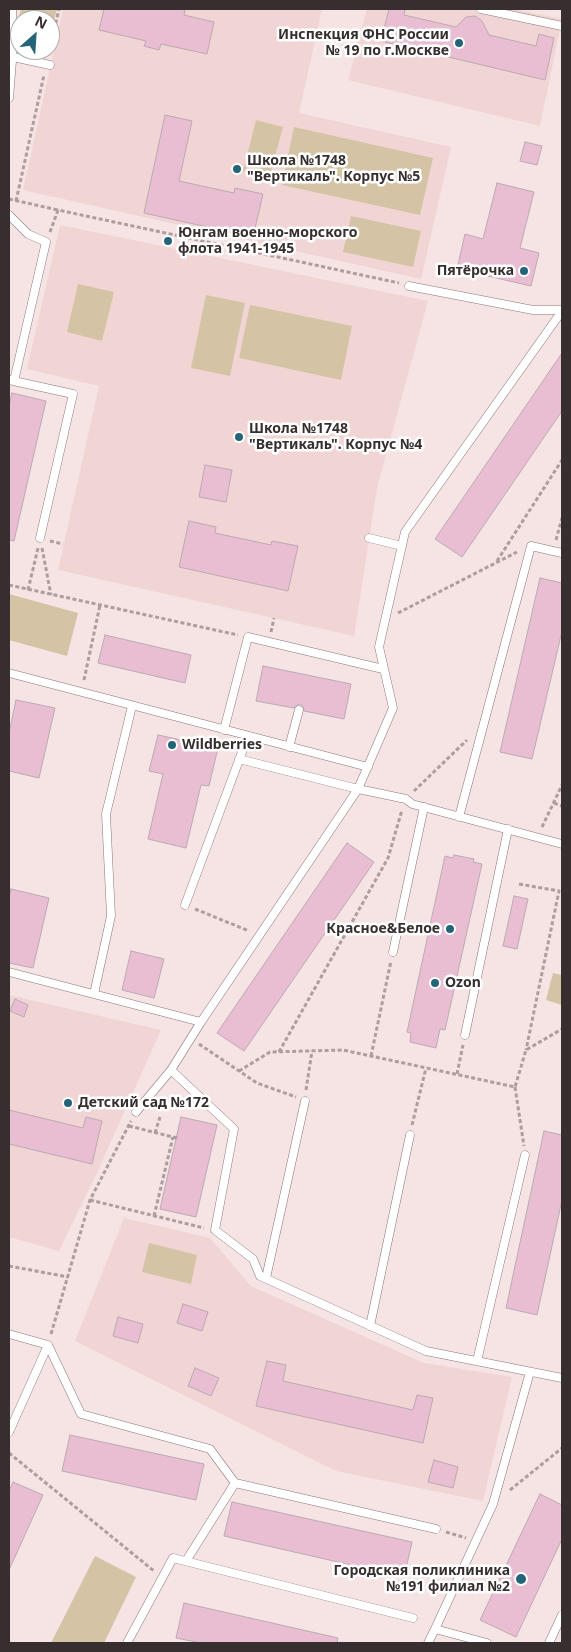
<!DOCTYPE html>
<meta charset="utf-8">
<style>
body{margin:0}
#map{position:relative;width:571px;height:1652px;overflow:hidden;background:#f6e3e3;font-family:"Noto Sans",sans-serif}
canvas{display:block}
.frame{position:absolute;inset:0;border:10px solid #372f2f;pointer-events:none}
.north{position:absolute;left:10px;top:10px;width:50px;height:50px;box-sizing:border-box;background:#fff;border:1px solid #afacac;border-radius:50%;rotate:26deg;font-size:14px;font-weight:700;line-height:20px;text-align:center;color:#372f2f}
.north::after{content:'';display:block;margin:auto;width:18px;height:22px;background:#236479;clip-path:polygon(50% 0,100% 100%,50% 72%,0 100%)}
</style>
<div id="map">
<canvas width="571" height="1652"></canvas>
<div class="frame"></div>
<div class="north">N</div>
</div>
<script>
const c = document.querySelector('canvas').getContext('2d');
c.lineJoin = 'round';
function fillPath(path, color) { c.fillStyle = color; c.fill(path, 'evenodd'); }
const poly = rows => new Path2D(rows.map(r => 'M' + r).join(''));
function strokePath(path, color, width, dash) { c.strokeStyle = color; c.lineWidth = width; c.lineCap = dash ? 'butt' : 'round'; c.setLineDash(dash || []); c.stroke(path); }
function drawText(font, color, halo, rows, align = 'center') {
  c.font = font + ' "Noto Sans",sans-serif'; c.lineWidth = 5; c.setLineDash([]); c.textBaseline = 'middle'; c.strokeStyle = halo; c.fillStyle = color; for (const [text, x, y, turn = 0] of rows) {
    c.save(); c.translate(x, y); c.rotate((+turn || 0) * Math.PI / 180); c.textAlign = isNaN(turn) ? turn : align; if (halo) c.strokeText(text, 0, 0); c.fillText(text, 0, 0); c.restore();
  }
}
fillPath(poly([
 [63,9,322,9,299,113,451,147,421,279,23,190],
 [367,9,514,9,562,19,540,126,348,80],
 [60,225,428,301,377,488,354,636,58,570,99,386,27,369],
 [9,995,161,1030,96,1175,59,1251,9,1237],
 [124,1218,210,1238,251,1286,424,1363,512,1377,483,1501,336,1471,75,1341]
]), '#f1d5d4');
fillPath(poly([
 [21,9,57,9,51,32,50,20,20,20,20,25,17,24],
 [256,120,283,127,269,178,243,171],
 [294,127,433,158,420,215,282,185],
 [351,216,421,231,413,267,343,252],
 [78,284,114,292,102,341,67,332],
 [206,295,245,303,230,376,191,368],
 [250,305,352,326,341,380,239,358],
 [9,594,78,613,67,656,9,640],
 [553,973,562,975,562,1005,546,1000],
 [149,1243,197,1255,191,1284,142,1272],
 [95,1556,136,1577,104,1643,51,1643]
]), '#d5c3a5');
const building = poly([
 [104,9,185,9,184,15,214,22,207,54,161,44,159,50,144,46,146,41,99,30,104,9],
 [389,9,405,9,404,15,456,27,466,17,475,16,482,21,489,35,536,46,539,34,554,38,545,80,381,41,389,9],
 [165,115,192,121,179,181,234,193,235,188,263,194,253,237,144,213,165,115],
 [525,142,542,146,537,165,520,161,525,142],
 [497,183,534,192,520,248,539,253,531,286,457,269,465,234,483,239,497,183],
 [562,353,562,411,462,557,435,539,562,353],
 [12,393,46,401,14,541,9,540,9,406,12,393],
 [205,465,232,470,226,502,199,497,205,465],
 [189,521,216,527,215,533,271,545,272,541,298,546,288,591,179,567,189,521],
 [540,578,562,583,562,631,532,759,500,752,540,578],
 [105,635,191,655,185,683,98,663,105,635],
 [263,666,351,684,344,719,304,711,303,706,300,704,295,706,294,708,256,701,263,666],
 [16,700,55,708,39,778,9,771,9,733,16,700],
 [158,735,218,748,209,786,201,785,186,848,148,839,163,774,149,771,158,735],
 [347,843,374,862,244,1051,217,1033,347,843],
 [454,855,474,859,473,862,482,864,445,1030,440,1029,436,1048,410,1042,411,1033,407,1032,445,856,453,858,454,855],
 [11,889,49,898,33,968,9,963,9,898,11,889],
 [514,896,528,899,517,949,503,946,514,896],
 [131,951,164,959,154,998,122,990,131,951],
 [15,999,28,1005,24,1017,10,1011,15,999],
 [9,1110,83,1128,86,1117,102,1121,92,1164,9,1144,9,1110],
 [181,1117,217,1125,196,1217,160,1209,181,1117],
 [544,1131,562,1135,562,1200,537,1315,506,1308,544,1131],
 [183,1304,208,1312,202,1331,177,1323,183,1304],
 [118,1317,143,1324,138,1343,113,1336,118,1317],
 [267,1361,286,1365,283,1381,413,1410,417,1395,433,1398,423,1443,256,1406,267,1361],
 [195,1368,219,1378,211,1396,188,1386,195,1368],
 [70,1435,204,1464,196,1500,62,1471,70,1435],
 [434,1460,458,1467,453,1488,428,1482,434,1460],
 [13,1482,43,1495,9,1570,9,1491,13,1482],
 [540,1494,562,1505,562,1539,516,1637,480,1620,540,1494],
 [232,1502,412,1542,404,1577,224,1536,232,1502],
 [184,1603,338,1638,337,1643,201,1643,176,1638,184,1603]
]);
fillPath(building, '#e9bed3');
strokePath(building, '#baaab2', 1);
const service = poly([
 [481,9,562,26],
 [13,57,50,65],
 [9,98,12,61,12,9],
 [9,215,28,234,46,242,14,381],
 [409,286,533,310,562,310],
 [9,380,73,394,40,538],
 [369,538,402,546],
 [9,673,368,767],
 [224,730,248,637,383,669],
 [289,747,299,710],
 [239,759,358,789,406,799,412,804,562,844],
 [459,817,531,546,562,553],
 [185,905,248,736],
 [393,952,424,807],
 [9,972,201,1022],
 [94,994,111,916,106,814,132,706],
 [465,1035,508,829],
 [171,1070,234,1129,215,1230,253,1259,260,1276,426,1351,562,1378],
 [136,1112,171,1070,201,1022,358,789,393,708,379,647,405,532,562,311],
 [266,1278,305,1101],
 [370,1326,410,1135],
 [9,1334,48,1345,81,1414,210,1449,235,1483,436,1529],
 [477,1361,525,1155],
 [9,1432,48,1345],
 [186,1561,235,1483],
 [127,1643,173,1558,413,1618],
 [428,1643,435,1629],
 [487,1643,435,1629,493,1504,530,1372],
 [549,1643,562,1615]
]);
strokePath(service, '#897877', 9);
strokePath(poly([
 [50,49,59,9],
 [9,199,58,210],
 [16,201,44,75],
 [50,232,58,210,399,283],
 [181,251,187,227],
 [556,540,562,518],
 [50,541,63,544],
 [42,548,51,595],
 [497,561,562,460],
 [9,585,238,635],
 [28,590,38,548],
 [398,613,517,552],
 [271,632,274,618],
 [84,680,100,605],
 [414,791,467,740],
 [554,803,562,806],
 [542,827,562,785],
 [519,884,559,891,526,1050],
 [195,909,249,931],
 [199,1044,257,1083,296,1097],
 [279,1052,388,858,402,810],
 [371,1056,391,961],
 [239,1071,270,1052,343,1050,515,1087,526,1050,562,1029],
 [457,1074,463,1045],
 [515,1087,524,1146],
 [306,1090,312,1051],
 [412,1125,426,1068],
 [129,1126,177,1138],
 [155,1133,160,1117],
 [90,1200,204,1228],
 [154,1216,173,1137],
 [9,1266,68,1277],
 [51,1334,90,1200,131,1121],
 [9,1453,154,1571],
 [510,1490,562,1448],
 [446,1532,466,1538]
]), '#ac9e9e', 3, [4, 2.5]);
strokePath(service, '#fff', 8);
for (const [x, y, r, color] of [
 [459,43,5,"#236479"],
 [237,169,5,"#236479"],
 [168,241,5,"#236479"],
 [524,271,5,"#236479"],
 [239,437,5,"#236479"],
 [172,745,5,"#236479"],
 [450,929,5,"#236479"],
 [435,983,5,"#236479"],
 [68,1103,5,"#236479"],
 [521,1579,6,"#236479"]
]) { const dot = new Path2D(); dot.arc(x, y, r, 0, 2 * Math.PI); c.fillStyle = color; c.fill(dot); strokePath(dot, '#fff', 2); }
drawText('bold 14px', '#372f2f', '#fff', [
 ["Инспекция ФНС России",449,35,"right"],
 ["№ 19 по г.Москве",449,51,"right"],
 ["Школа №1748",247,161],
 ["\"Вертикаль\". Корпус №5",247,177],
 ["Юнгам военно-морского",178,233],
 ["флота 1941-1945",178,249],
 ["Пятёрочка",514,271,"right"],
 ["Школа №1748",249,429],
 ["\"Вертикаль\". Корпус №4",249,445],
 ["Wildberries",182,745],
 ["Красное&Белое",440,929,"right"],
 ["Ozon",445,983],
 ["Детский сад №172",78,1103],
 ["Городская поликлиника",510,1571,"right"],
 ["№191 филиал №2",510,1587,"right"]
], 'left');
</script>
